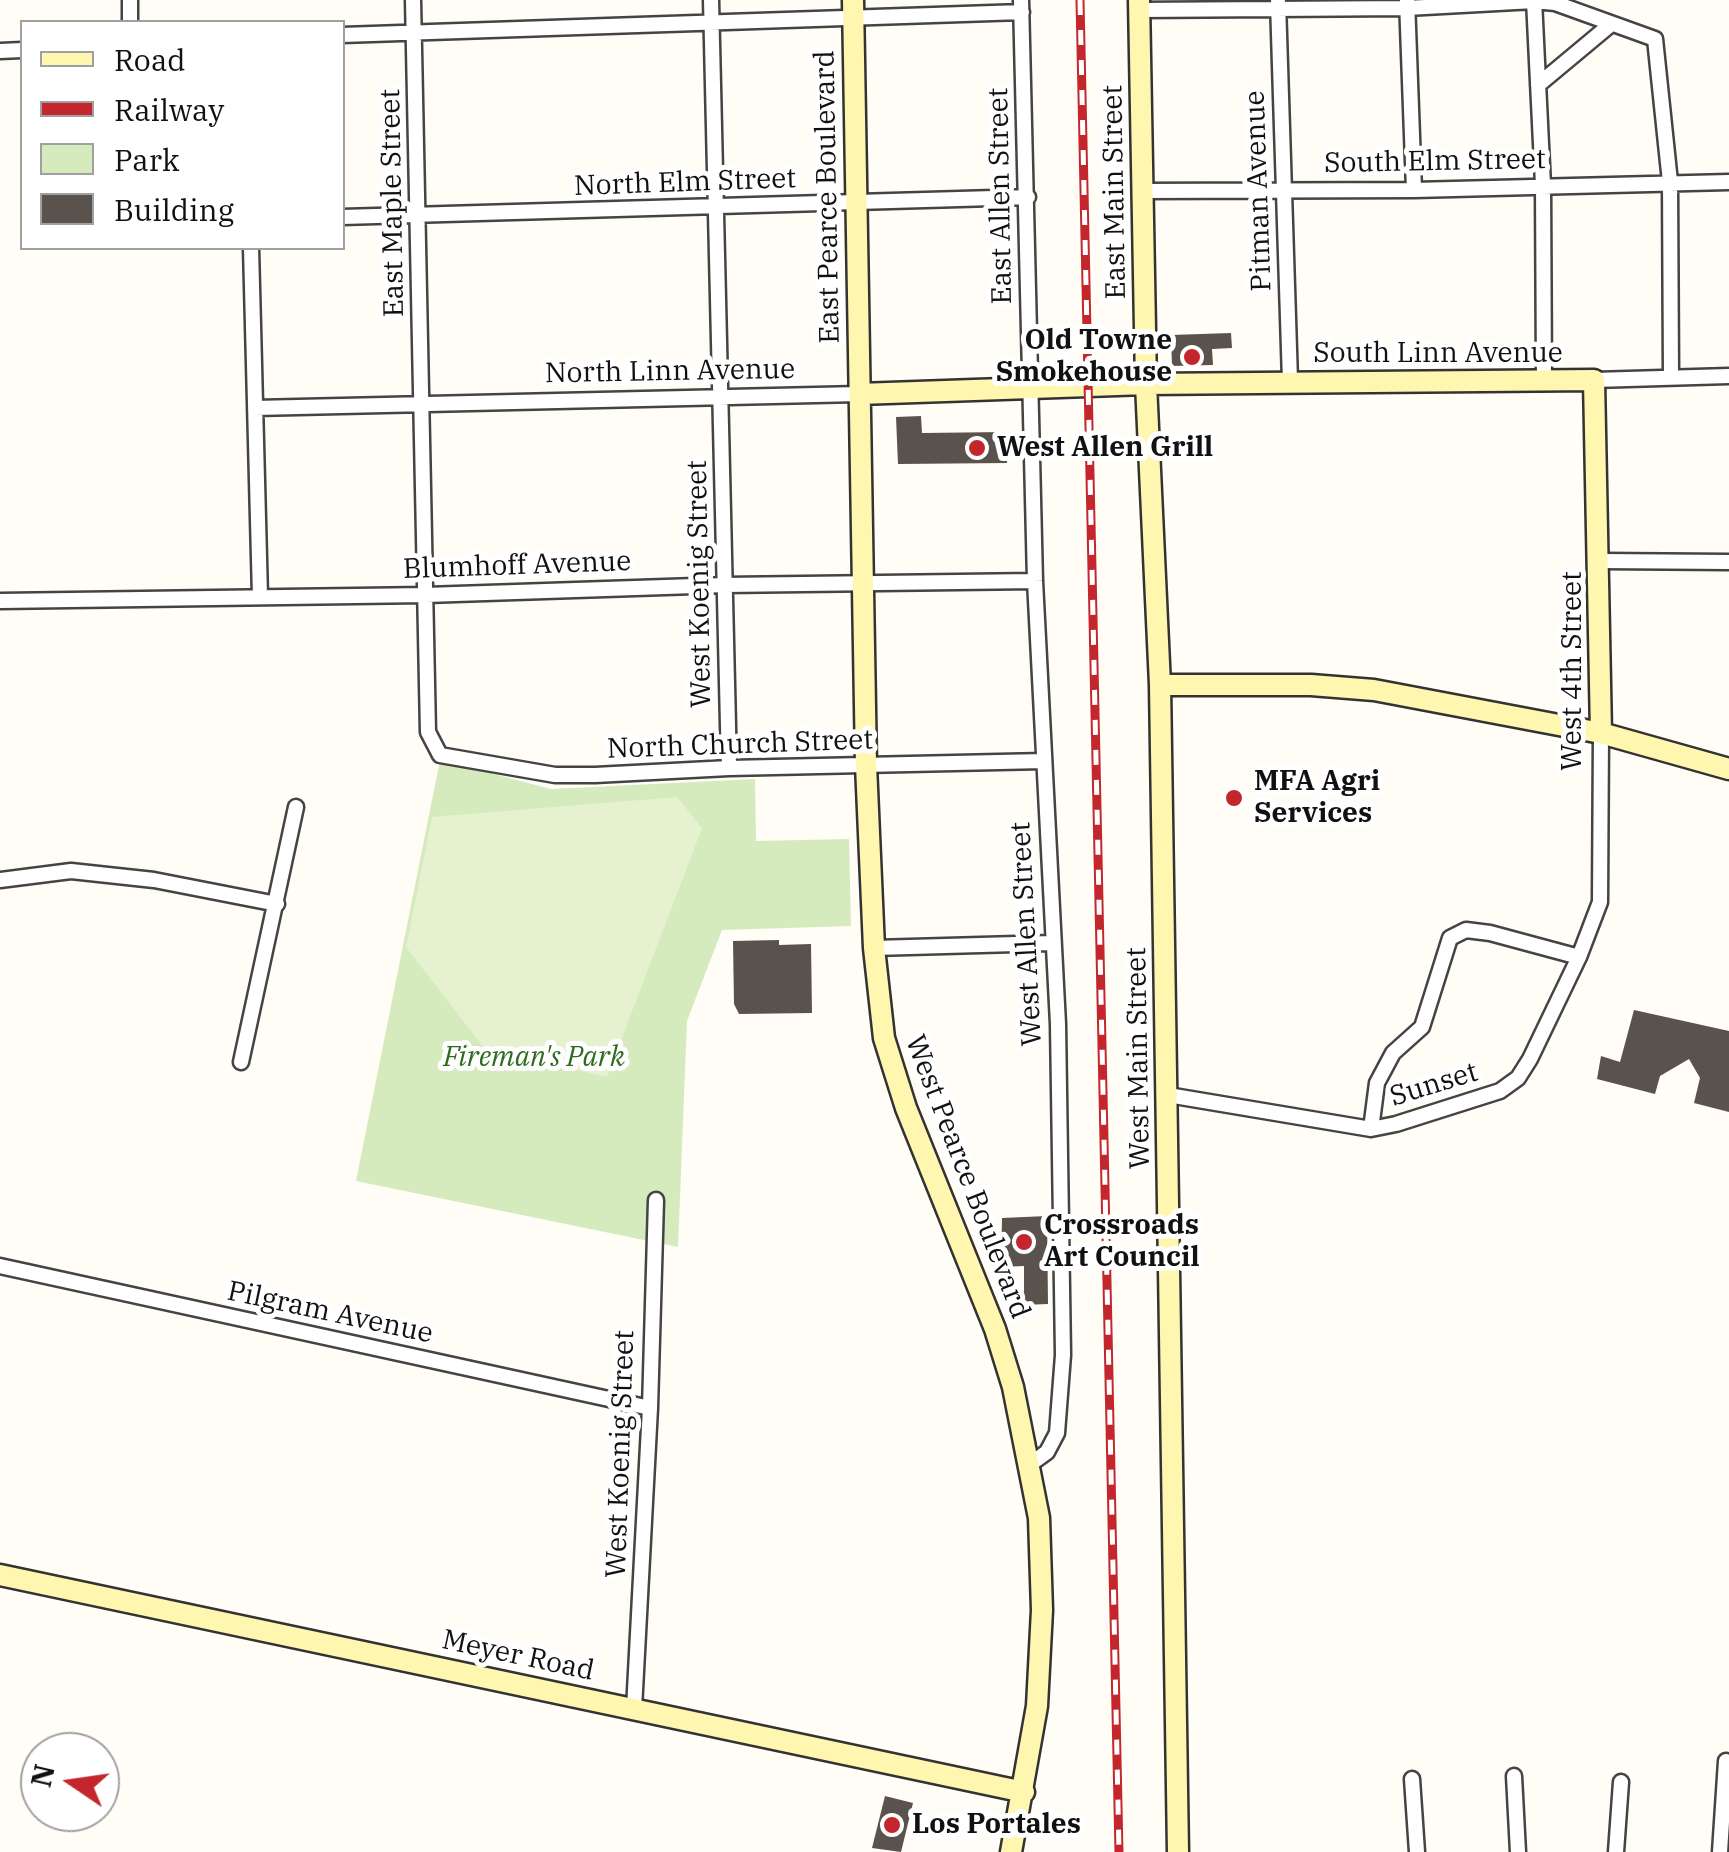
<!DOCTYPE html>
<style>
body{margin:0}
#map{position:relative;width:1729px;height:1852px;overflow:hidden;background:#fffdf5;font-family:"IBM Plex Serif",serif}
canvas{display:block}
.legend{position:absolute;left:20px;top:20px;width:325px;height:230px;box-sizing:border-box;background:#fff;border:2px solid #a0a0a0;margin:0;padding:12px 18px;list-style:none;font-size:30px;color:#111}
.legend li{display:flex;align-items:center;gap:20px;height:50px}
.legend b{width:50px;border:2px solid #a0a0a0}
.north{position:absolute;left:20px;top:1732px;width:100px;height:100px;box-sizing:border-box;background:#fff;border:2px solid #a0a0a0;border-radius:50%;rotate:283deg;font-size:28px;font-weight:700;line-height:40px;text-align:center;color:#111}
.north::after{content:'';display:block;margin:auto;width:35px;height:45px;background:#c4262e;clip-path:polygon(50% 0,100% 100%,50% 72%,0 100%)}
</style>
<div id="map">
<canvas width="1729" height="1852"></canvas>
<ul class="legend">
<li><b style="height:12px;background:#fff6b0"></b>Road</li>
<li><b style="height:12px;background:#c4262e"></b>Railway</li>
<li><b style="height:28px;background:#d5ebbd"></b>Park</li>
<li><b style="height:28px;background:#5a524d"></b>Building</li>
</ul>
<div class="north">N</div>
</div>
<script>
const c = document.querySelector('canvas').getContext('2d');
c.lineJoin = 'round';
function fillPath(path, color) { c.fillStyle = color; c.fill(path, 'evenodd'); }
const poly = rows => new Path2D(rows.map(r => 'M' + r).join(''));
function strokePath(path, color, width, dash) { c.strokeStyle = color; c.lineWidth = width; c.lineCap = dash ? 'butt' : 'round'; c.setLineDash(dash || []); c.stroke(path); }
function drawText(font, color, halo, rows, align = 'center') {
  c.font = font + ' "IBM Plex Serif",serif'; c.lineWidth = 10; c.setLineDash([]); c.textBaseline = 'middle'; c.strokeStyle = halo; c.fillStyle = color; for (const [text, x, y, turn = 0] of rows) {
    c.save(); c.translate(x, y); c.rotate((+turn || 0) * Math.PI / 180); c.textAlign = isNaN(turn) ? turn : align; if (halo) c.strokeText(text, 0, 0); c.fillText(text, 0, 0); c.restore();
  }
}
fillPath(poly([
 [440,760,551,789,755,779,756,841,849,839,851,926,722,930,687,1021,678,1247,356,1181]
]), '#d5ebbd');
fillPath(poly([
 [677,797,702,828,607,1077,484,1048,406,947,432,817]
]), '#e6f2cf');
fillPath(poly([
 [1231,333,1232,348,1212,349,1213,365,1172,366,1171,335],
 [921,416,922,433,1006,432,1007,463,898,464,896,417],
 [779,940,779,945,811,944,812,1013,739,1014,734,1004,733,941],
 [1634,1010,1729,1031,1729,1112,1694,1103,1700,1078,1689,1059,1660,1076,1655,1094,1597,1079,1601,1056,1620,1062],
 [1047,1216,1048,1304,1024,1305,1024,1266,1001,1267,1002,1218],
 [885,1796,913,1803,901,1852,872,1848]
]), '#5a524d');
const street = poly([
 [130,0,130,22],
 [413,0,428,732,440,755,555,775,595,775,729,768,1044,761],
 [711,0,729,768],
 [1021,0,1035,581,1058,1024,1063,1355,1057,1433,1047,1452,1029,1465],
 [1407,0,1414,190],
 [1534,0,1543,185,1544,382],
 [1278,2,1290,381],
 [1139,10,1407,8,1534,1,1555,3,1655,39,1670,182,1671,377],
 [342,35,1022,12],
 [0,51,22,50],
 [1538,85,1610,25],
 [1143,191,1414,190,1729,182],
 [342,217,1028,197],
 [251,248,260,597],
 [1594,380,1729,376],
 [255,408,859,394],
 [1600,561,1729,562],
 [0,601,426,595,725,585,1035,581],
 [0,880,71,871,154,880,277,904],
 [874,948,1052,943],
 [241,1062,296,807],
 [1168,1095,1371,1129,1396,1124,1500,1091,1518,1078,1530,1059,1579,957,1600,902,1601,733],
 [1371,1129,1377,1083,1393,1053,1422,1027,1450,938,1466,930,1490,933,1579,957],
 [0,1266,650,1408],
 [634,1709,650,1408,656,1200],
 [1514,1776,1518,1852],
 [1412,1779,1417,1852],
 [1616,1852,1621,1782],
 [1720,1852,1726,1761]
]);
const secondary = poly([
 [853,0,866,765,874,948,884,1038,906,1108,995,1329,1013,1387,1039,1518,1042,1610,1037,1706,1011,1852],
 [1139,0,1146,384,1160,685,1178,1852],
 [859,394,1146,384,1594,380,1601,733],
 [1160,685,1311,685,1374,690,1601,733,1729,769],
 [0,1575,1024,1792]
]);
strokePath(street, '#444', 19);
strokePath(secondary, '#333', 25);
strokePath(street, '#fff', 14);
strokePath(secondary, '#fff6b0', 20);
const rail = poly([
 [1080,0,1119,1852]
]);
strokePath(rail, '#c4262e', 9);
strokePath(rail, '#fff', 5, [15]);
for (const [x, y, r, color] of [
 [1192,357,10,"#c4262e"],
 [977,448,10,"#c4262e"],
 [1234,798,10,"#c4262e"],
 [1024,1242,10,"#c4262e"],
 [892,1825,10,"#c4262e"]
]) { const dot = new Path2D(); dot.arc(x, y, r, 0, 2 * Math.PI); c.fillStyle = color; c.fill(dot); strokePath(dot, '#fff', 4); }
drawText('28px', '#111', '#fff', [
 ["South Elm Street",1435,162,-1],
 ["North Elm Street",685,183,-2],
 ["Pitman Avenue",1259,191,-92],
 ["East Main Street",1115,192,-91],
 ["East Allen Street",1001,196,-91],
 ["East Pearce Boulevard",828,197,-91],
 ["East Maple Street",393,203,-91],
 ["South Linn Avenue",1438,354],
 ["North Linn Avenue",670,372,-1],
 ["Blumhoff Avenue",517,566,-2],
 ["West Koenig Street",700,584,-91],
 ["West 4th Street",1573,671,-90],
 ["North Church Street",740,745,-2],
 ["West Allen Street",1027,934,-93],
 ["West Main Street",1139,1058,-91],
 ["Sunset",1434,1085,-17],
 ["West Pearce Boulevard",967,1177,69],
 ["Pilgram Avenue",330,1313,12],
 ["West Koenig Street",621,1454,-88],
 ["Meyer Road",518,1656,12]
]);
drawText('bold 28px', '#111', '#fff', [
 ["Old Towne",1172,341,"right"],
 ["Smokehouse",1172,373,"right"],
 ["West Allen Grill",997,448],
 ["MFA Agri",1254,782],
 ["Services",1254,814],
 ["Crossroads",1044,1226],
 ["Art Council",1044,1258],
 ["Los Portales",912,1825]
], 'left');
drawText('italic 28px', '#2f6b1f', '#fff', [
 ["Fireman's Park",534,1058]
]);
</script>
